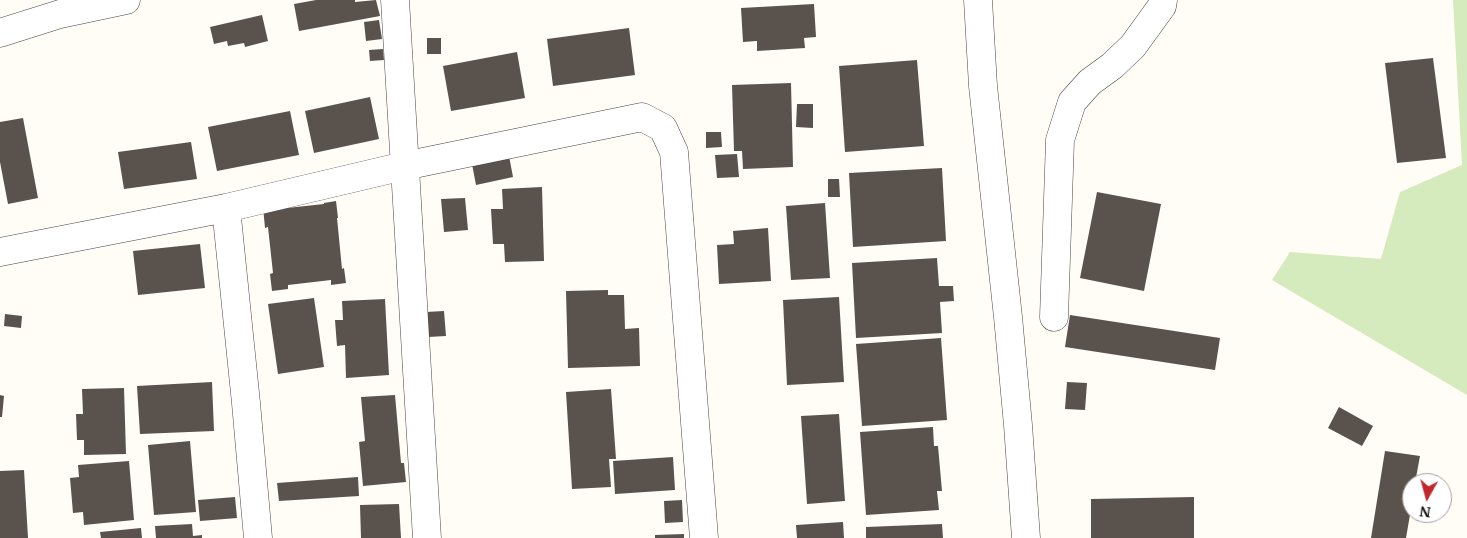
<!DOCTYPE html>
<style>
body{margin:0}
#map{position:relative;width:1467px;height:538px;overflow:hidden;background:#fffdf5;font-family:Merriweather,serif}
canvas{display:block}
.north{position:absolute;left:1402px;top:473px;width:50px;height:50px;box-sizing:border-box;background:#fff;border:1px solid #a0a0a0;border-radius:50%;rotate:187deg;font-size:14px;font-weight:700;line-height:20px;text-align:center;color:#111}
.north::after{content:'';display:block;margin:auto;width:18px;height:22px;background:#c4262e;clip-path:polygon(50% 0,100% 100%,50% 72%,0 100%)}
</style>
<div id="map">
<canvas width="1467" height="538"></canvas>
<div class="north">N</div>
</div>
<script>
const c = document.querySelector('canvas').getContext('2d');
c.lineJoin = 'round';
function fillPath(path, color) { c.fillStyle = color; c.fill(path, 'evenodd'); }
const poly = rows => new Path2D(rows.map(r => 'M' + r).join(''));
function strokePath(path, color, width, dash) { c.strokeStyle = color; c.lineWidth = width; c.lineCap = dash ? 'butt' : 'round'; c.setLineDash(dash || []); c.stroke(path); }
fillPath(poly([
 [1453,0,1467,0,1467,395,1272,280,1290,252,1381,259,1400,192,1462,165]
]), '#d5ebbd');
fillPath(poly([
 [316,0,355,0,355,2,376,0,380,16,299,31,294,4],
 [814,4,816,37,804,38,805,48,757,51,757,41,743,42,741,8],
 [262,15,268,41,245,47,244,43,228,46,227,41,214,44,210,27],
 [379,20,382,39,366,41,364,22],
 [629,28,635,75,553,86,547,39],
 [427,38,441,38,441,54,427,54],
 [383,49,384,60,370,61,369,50],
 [517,52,525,98,451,111,443,66],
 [1433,58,1446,158,1397,163,1385,63],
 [917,60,924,146,845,152,839,66],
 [791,83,793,167,743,169,742,151,734,151,732,85],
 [370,97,379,139,314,153,305,111],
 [797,104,813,104,813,128,796,127],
 [290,111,299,155,217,171,208,127],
 [23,118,38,198,8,204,0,162,0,122],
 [706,132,721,132,722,147,706,148],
 [191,142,197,179,124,189,118,152],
 [737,154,739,177,717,178,715,155],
 [509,156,513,177,476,185,472,164],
 [942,168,946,241,853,247,849,173],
 [828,179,839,179,840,197,828,197],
 [542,187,544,261,505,262,504,244,493,244,491,209,503,209,502,189],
 [1097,192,1161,204,1144,291,1080,278],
 [465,198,468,230,444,232,441,199],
 [336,201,338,218,337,218,342,269,344,268,346,283,331,285,331,280,288,285,288,289,272,291,270,274,273,273,268,227,265,228,263,207,278,209,324,204,324,203],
 [825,203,830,278,791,280,786,206],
 [768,228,771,281,719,284,717,245,734,244,733,231],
 [200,244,205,288,138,295,133,251],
 [937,258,939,286,953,286,954,301,940,302,942,333,856,338,852,263],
 [608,290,608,295,624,295,625,329,639,328,640,366,568,368,566,291],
 [839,297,844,382,787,385,783,300],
 [314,298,324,367,278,374,268,304],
 [385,299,389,375,346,378,345,345,337,346,335,320,343,320,342,301],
 [444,311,446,336,428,337,426,312],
 [5,314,22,316,21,328,4,326],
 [1070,315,1220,338,1215,370,1065,347],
 [941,338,947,420,862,426,856,344],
 [212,382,214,431,140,434,137,386],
 [1067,382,1087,383,1085,410,1065,409],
 [124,388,126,454,84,455,84,440,77,440,76,414,83,414,82,389],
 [611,389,616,459,609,459,611,487,572,489,566,392],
 [0,395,4,396,2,417,0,417],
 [395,395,401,463,404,463,406,482,363,486,359,442,365,441,361,397],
 [1339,407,1373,426,1362,446,1328,428],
 [839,414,845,501,807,504,801,416],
 [933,427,934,446,938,446,942,491,937,491,939,510,866,515,860,432],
 [190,441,196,512,154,515,148,445],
 [1385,451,1420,456,1415,483,1412,483,1412,503,1406,538,1371,538],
 [673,457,675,490,615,494,613,461],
 [129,461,134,520,84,525,83,512,73,513,70,478,79,477,78,465],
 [24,470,28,538,0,538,0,471],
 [358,477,359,496,279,501,277,483],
 [235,497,237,518,200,521,198,500],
 [1194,497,1194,538,1091,538,1091,499],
 [682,500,683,522,665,523,664,501],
 [399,504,401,538,361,538,360,505],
 [843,522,844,538,797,538,796,525],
 [192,524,193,536,202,535,202,538,156,538,155,526],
 [942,524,943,538,866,538,866,527],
 [141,528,142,538,101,538,100,532],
 [684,534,684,538,655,538,655,535]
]), '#5a524d');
const minor = poly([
 [395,0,427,538],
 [978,0,983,86,1008,317,1018,425,1026,538],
 [0,33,60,14,126,0],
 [226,208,246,403,258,538],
 [0,252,226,208,404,166,642,117,663,128,674,152,704,538],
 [1054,317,1060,140,1072,102,1090,82,1112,66,1133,46,1162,6,1163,0]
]);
strokePath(minor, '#444', 29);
strokePath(minor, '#fff', 28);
</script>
